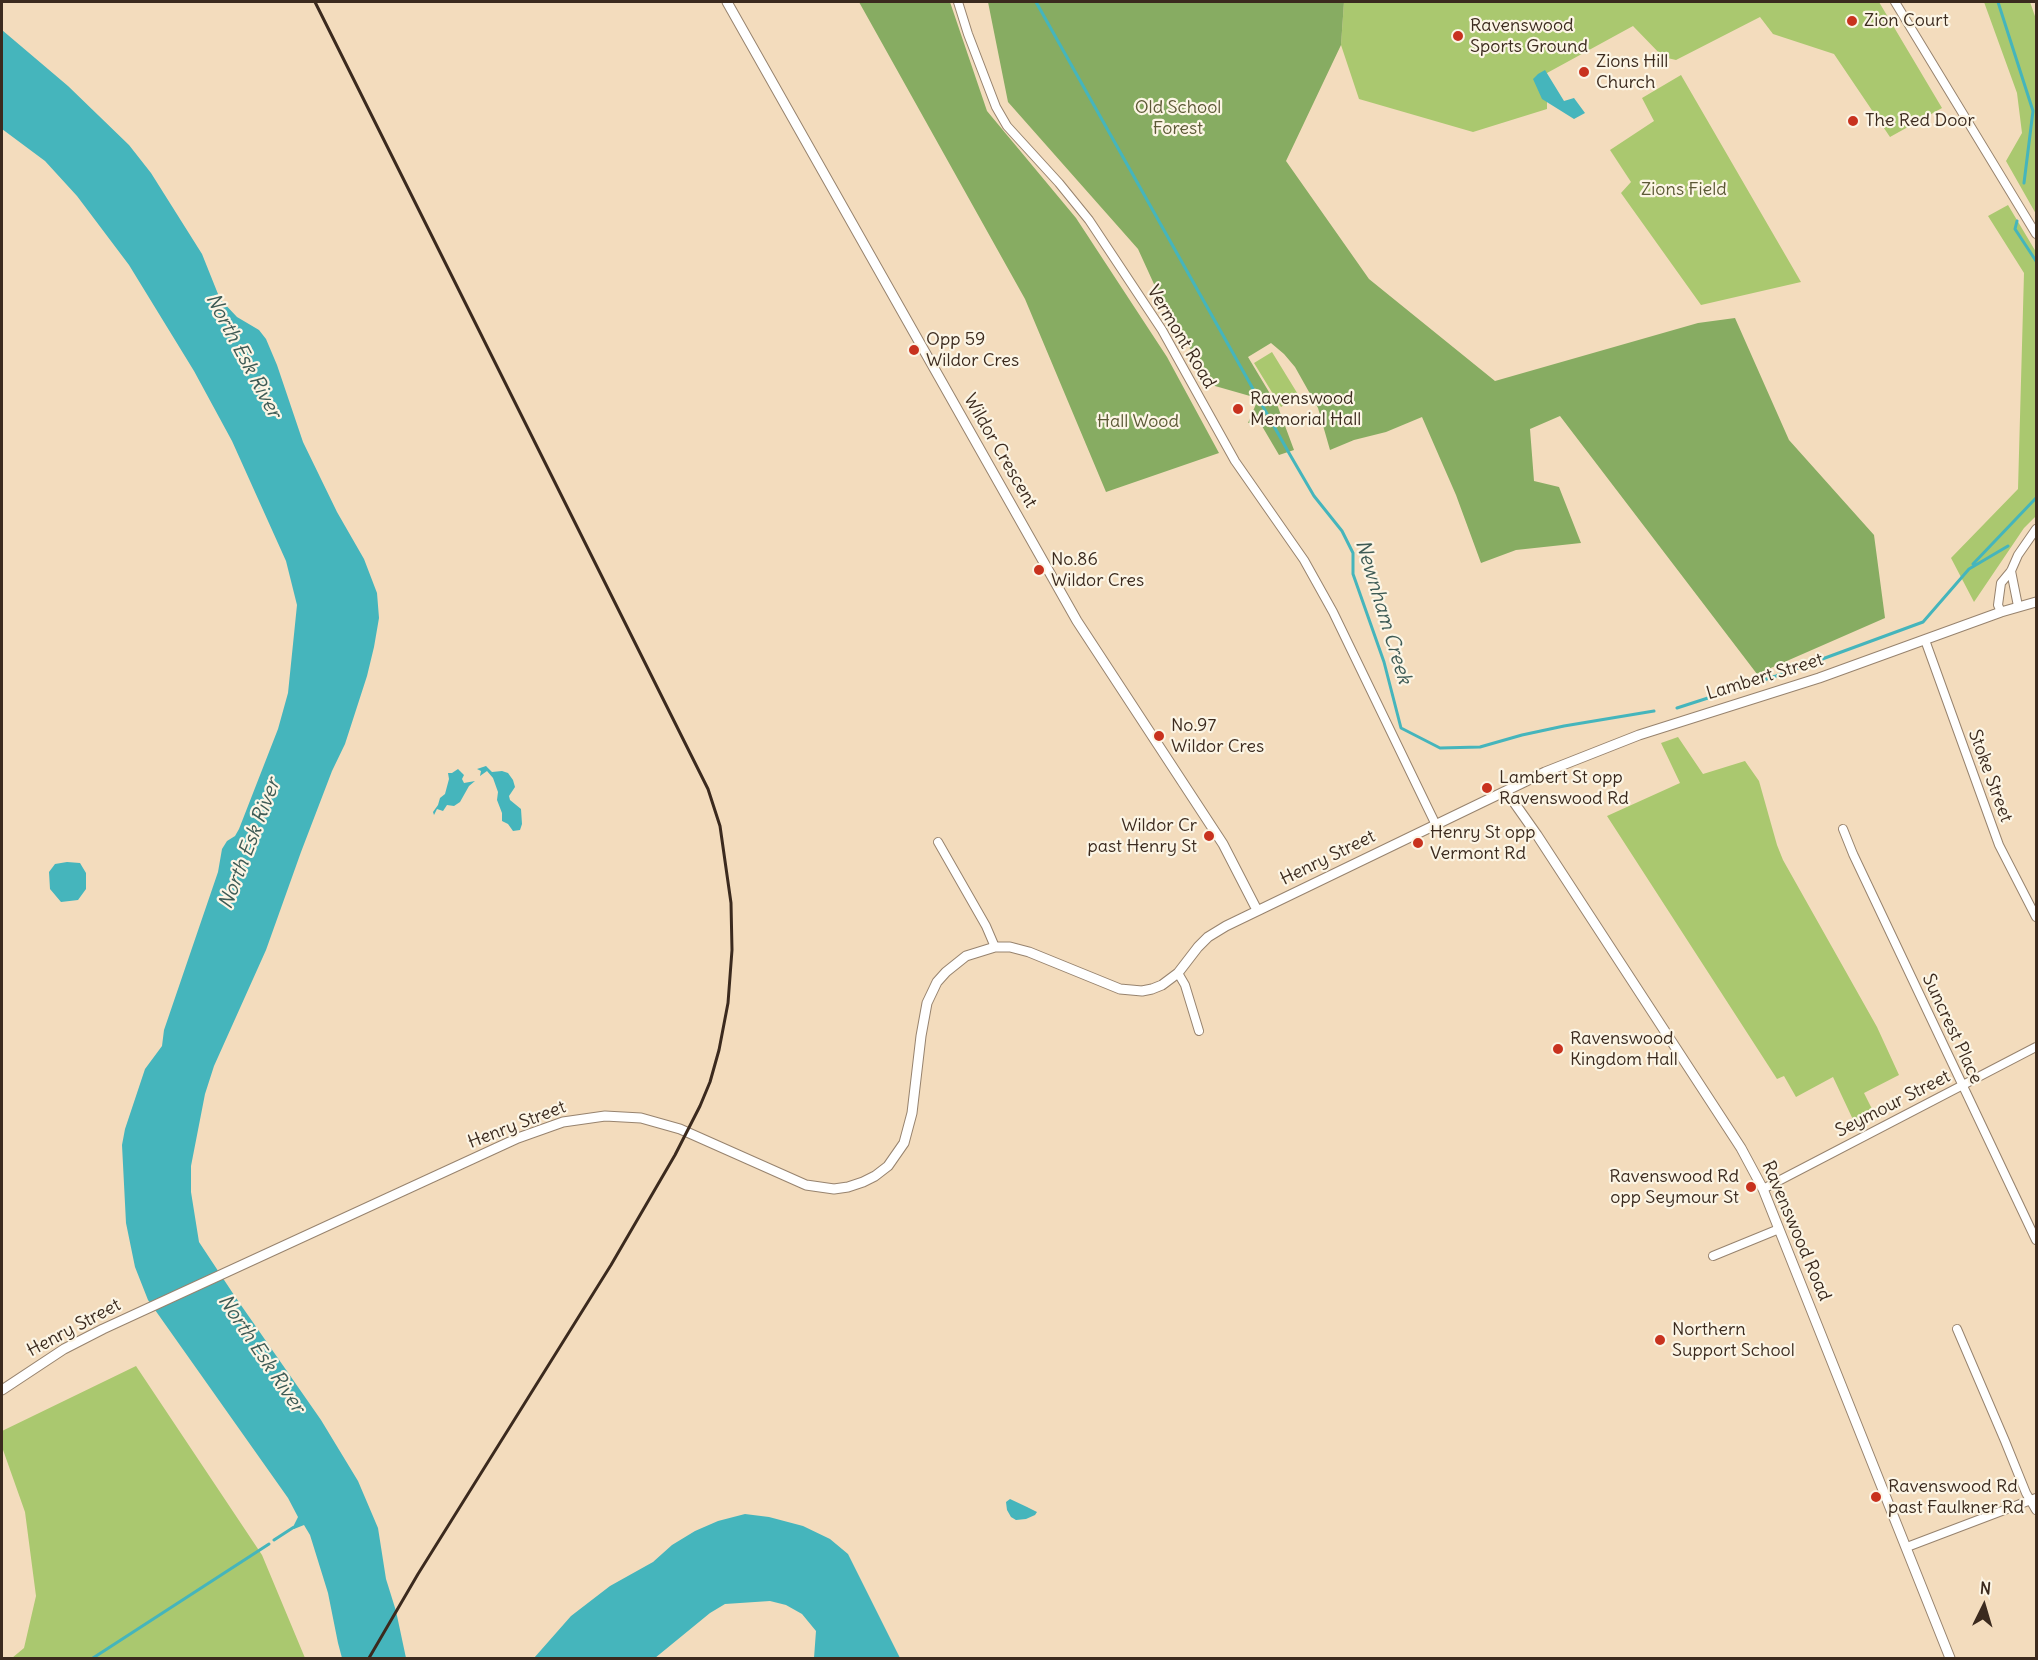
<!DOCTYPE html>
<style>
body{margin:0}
#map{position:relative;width:2038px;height:1660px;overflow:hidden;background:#f3dcbd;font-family:Delius,sans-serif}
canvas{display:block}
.frame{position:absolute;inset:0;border:3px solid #3b2a1e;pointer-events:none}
.north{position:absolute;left:1954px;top:1576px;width:60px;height:60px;-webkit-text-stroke:4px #fcf5e5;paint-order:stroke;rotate:5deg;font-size:16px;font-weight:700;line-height:24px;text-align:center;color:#3b2a1e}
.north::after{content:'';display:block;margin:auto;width:21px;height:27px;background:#3b2a1e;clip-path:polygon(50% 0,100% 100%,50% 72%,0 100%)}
</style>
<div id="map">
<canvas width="2038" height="1660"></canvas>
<div class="frame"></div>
<div class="north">N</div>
</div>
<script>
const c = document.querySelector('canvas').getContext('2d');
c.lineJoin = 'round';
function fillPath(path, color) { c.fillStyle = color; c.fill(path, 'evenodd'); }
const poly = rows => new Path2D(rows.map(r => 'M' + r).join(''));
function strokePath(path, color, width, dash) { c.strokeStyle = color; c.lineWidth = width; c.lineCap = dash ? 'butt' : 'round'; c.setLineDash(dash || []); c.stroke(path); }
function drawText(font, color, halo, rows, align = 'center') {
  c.font = font + ' Delius,sans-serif'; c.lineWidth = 4.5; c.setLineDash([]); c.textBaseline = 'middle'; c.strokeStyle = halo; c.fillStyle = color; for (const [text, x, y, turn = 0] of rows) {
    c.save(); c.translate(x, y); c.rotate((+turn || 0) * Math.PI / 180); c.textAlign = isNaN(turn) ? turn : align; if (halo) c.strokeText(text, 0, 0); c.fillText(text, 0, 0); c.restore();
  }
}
fillPath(poly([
 [1344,2,1879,2,1942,108,1890,137,1834,54,1773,34,1760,17,1676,60,1663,57,1633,26,1547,73,1547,109,1473,132,1359,99,1341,45],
 [1984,2,2030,2,2036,19,2036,214,2006,161,2022,133,2017,93],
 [1681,75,1801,282,1701,305,1621,193,1631,182,1610,150,1654,121,1642,98],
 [2008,205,2036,252,2036,516,2024,528,1974,602,1951,558,2018,489,2024,273,1988,216],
 [1272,352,1299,396,1281,407,1254,363],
 [1678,737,1703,774,1745,761,1759,781,1777,845,1783,860,1877,1027,1899,1075,1864,1093,1875,1115,1856,1126,1833,1077,1796,1097,1784,1076,1777,1079,1607,816,1680,783,1661,743],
 [136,1366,262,1555,305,1658,12,1658,24,1648,36,1596,25,1512,2,1447,2,1431]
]), '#aac86f');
fillPath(poly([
 [859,2,950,2,987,111,1076,218,1167,357,1219,453,1106,492,1025,299],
 [988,2,1344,2,1341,45,1286,161,1369,279,1495,381,1698,323,1735,318,1789,440,1874,535,1885,618,1757,674,1560,416,1530,429,1534,481,1559,487,1581,543,1516,550,1481,563,1456,495,1422,417,1386,432,1354,440,1330,450,1318,408,1295,367,1284,354,1271,343,1248,357,1278,407,1294,450,1279,455,1259,421,1248,423,1256,404,1250,396,1215,386,1169,317,1138,249,1008,102]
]), '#87ac62');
fillPath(poly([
 [2,30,68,86,129,145,151,173,202,254,220,299,237,317,259,330,266,339,277,365,303,442,337,512,364,559,377,593,379,618,374,647,367,676,345,744,332,771,301,852,266,950,214,1066,205,1094,191,1166,191,1192,199,1242,236,1298,321,1420,358,1481,378,1528,386,1579,396,1611,406,1658,342,1658,338,1643,328,1593,310,1535,304,1525,294,1529,294,1525,298,1517,288,1498,148,1300,135,1267,126,1223,122,1145,125,1129,145,1069,162,1046,164,1030,218,872,222,849,227,841,235,836,239,829,278,729,288,693,297,605,286,561,232,441,194,371,129,265,77,196,45,161,2,129],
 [1545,70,1564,101,1574,98,1585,113,1574,119,1542,99,1533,79,1538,74],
 [486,766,492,772,502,771,508,773,513,780,515,787,509,796,510,800,521,809,522,824,520,830,513,831,508,824,502,821,502,813,497,800,498,792,493,778,487,771,480,776,481,771,477,769],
 [458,769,464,775,462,779,464,783,475,781,469,786,460,802,454,806,447,805,443,811,437,809,434,815,433,812,438,805,440,798,445,794,449,779,448,773,452,773],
 [67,862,80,863,86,873,86,889,78,900,61,902,50,889,49,872,55,864],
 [1010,1499,1027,1507,1037,1512,1035,1515,1026,1519,1016,1520,1011,1517,1007,1510,1006,1502],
 [745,1514,769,1517,803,1526,830,1539,848,1554,900,1658,814,1658,816,1631,802,1614,786,1605,770,1601,725,1604,710,1613,655,1658,534,1658,571,1616,610,1586,653,1562,672,1545,695,1531,718,1521]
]), '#45b5bc');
strokePath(poly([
 [1036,2,1289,453,1314,496,1342,531,1353,553,1353,574,1384,662,1401,728,1440,748,1480,747,1522,735,1564,726,1654,711],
 [1998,2,2033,111,2024,183],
 [2017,221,2015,229,2036,261],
 [1973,564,2036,498],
 [1677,708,1776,676,1923,622,1969,569,2008,546],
 [274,1540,294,1527],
 [93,1658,269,1544]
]), '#45b5bc', 3);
const minor = poly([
 [958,2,968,34,996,107,1007,126,1059,183,1089,220,1162,330,1235,461,1304,560,1333,612,1436,825],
 [1895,2,2036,234],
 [2011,571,2018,606],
 [2001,612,1998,605,2001,583,2011,571,2018,555,2036,529],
 [1925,640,1999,845,2036,917],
 [1843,829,1853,854,2036,1240],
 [938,842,986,926,995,947],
 [1178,973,1185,985,1199,1031],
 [1763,1189,2036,1047],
 [1713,1256,1779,1229],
 [1957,1329,2005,1441,2026,1493,2036,1510],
 [1907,1547,2036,1498]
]);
const tertiary = poly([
 [727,2,1077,621,1223,844,1257,910],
 [1506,791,1537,835,1741,1148,1763,1189,1950,1658],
 [2,1390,64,1349,103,1329,518,1138,563,1122,605,1116,641,1118,680,1129,806,1185,834,1189,848,1187,863,1182,875,1176,888,1166,904,1143,912,1113,921,1036,927,1003,937,982,946,972,966,956,995,947,1010,947,1029,952,1120,989,1142,991,1152,989,1162,985,1178,973,1198,947,1208,937,1226,926,1545,772,1639,735,1819,678,2001,612,2036,602]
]);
strokePath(minor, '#97836e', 10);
strokePath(tertiary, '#97836e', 11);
strokePath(minor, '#fff', 8);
strokePath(tertiary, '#fff', 9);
strokePath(poly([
 [315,2,708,789,720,826,731,903,732,950,728,1003,719,1050,710,1082,700,1106,675,1155,611,1265,418,1574,369,1658]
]), '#3b2a1e', 3);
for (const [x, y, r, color] of [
 [1852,21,6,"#c8321e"],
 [1458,36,6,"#c8321e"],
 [1584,72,6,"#c8321e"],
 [1853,121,6,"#c8321e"],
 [914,350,6,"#c8321e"],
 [1238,409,6,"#c8321e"],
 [1039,570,6,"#c8321e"],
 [1159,736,6,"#c8321e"],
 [1487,788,6,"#c8321e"],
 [1209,836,6,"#c8321e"],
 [1418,843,6,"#c8321e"],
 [1558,1049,6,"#c8321e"],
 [1751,1187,6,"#c8321e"],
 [1660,1340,6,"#c8321e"],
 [1876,1497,6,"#c8321e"]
]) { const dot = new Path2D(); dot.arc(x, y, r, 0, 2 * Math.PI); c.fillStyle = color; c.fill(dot); strokePath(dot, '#fcf5e5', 2); }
drawText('18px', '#3b2a1e', '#fcf5e5', [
 ["Zion Court",1864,21],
 ["Ravenswood",1470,26],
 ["Sports Ground",1470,47],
 ["Zions Hill",1596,62],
 ["Church",1596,83],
 ["The Red Door",1865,121],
 ["Opp 59",926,340],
 ["Wildor Cres",926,361],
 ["Ravenswood",1250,399],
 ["Memorial Hall",1250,420],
 ["No.86",1051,560],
 ["Wildor Cres",1051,581],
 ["No.97",1171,726],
 ["Wildor Cres",1171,747],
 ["Lambert St opp",1499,778],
 ["Ravenswood Rd",1499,799],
 ["Wildor Cr",1197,826,"right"],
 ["past Henry St",1197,847,"right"],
 ["Henry St opp",1430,833],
 ["Vermont Rd",1430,854],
 ["Ravenswood",1570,1039],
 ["Kingdom Hall",1570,1060],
 ["Ravenswood Rd",1739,1177,"right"],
 ["opp Seymour St",1739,1198,"right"],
 ["Northern",1672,1330],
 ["Support School",1672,1351],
 ["Ravenswood Rd",1888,1487],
 ["past Faulkner Rd",1888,1508]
], 'left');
drawText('18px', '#5c5936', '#fcf5e5', [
 ["Old School",1178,108],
 ["Forest",1178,129],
 ["Zions Field",1684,190],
 ["Hall Wood",1138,422]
]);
drawText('18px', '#3b2a1e', '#fcf5e5', [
 ["Vermont Road",1181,337,59],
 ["Wildor Crescent",1000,451,60],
 ["Lambert Street",1765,677,-17],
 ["Stoke Street",1990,776,70],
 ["Henry Street",1328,858,-26],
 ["Suncrest Place",1952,1029,65],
 ["Seymour Street",1893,1104,-27],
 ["Henry Street",517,1125,-21],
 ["Ravenswood Road",1796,1231,67],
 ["Henry Street",74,1328,-28]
]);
drawText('italic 20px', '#3e5b55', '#fcf5e5', [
 ["North Esk River",243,356,62],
 ["Newnham Creek",1383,612,73],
 ["North Esk River",250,844,-69],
 ["North Esk River",261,1354,56]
]);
</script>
